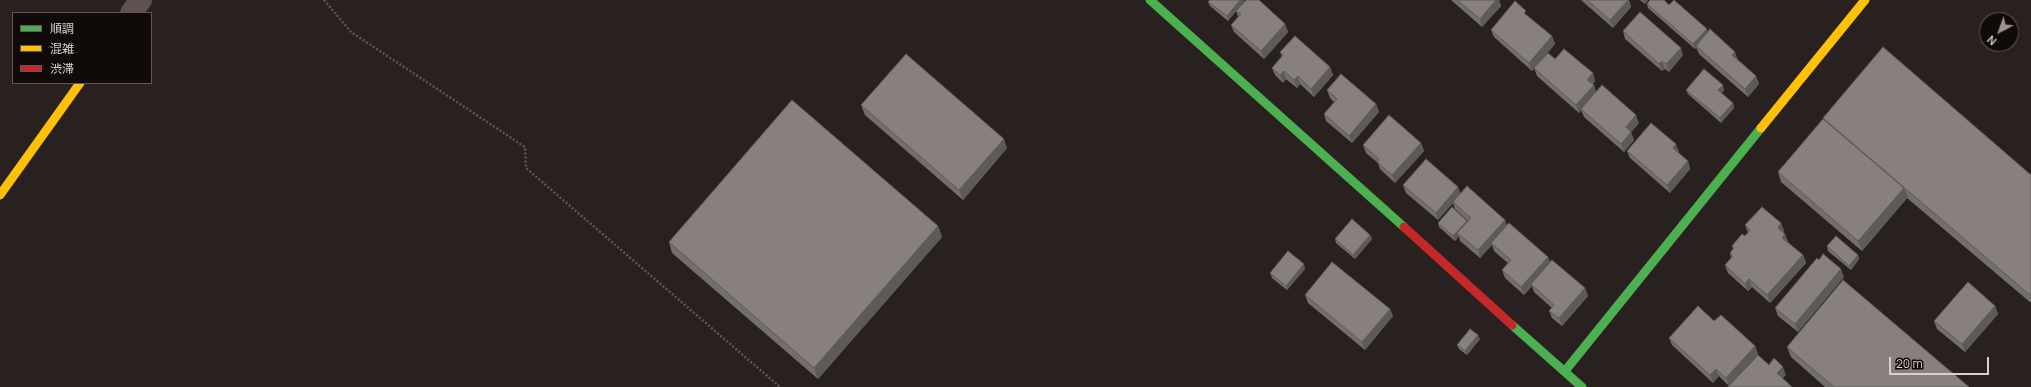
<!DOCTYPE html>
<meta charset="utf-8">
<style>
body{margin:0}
#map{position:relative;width:2031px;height:387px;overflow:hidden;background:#282120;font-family:Manrope,"Noto Sans JP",sans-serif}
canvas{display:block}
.legend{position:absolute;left:12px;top:12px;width:140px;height:72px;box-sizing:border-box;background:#100a09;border:1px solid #605958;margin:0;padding:5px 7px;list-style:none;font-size:12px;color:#d9cfce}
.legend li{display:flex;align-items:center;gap:8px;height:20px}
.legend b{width:20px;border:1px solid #605958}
.north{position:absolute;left:1979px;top:12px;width:40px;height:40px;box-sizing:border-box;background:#100a09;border:1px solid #605958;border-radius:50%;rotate:221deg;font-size:11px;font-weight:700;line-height:16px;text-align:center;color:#d9cfce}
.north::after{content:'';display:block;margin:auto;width:14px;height:18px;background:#9b9291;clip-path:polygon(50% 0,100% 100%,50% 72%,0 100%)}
.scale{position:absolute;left:1889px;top:357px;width:100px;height:18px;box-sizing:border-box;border:2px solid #d9cfce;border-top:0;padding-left:5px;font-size:12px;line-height:14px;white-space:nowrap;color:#d9cfce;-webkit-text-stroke:3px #100a09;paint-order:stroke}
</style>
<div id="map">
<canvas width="2031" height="387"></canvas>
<ul class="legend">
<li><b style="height:5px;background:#4caf50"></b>順調</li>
<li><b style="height:5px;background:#ffc107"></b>混雑</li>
<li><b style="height:5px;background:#c62828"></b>渋滞</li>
</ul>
<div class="north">N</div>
<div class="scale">20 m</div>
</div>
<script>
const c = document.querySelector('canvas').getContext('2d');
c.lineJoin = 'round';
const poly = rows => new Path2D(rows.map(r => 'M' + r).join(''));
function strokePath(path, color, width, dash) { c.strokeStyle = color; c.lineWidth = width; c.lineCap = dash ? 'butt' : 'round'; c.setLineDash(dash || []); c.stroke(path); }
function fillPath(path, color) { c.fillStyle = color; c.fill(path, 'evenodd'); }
strokePath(poly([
 [324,0,351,32,525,147,526,168,780,387]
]), '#5f5554', 2.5, [2, 2]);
strokePath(poly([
 [131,13,141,0]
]), '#5f5250', 22);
strokePath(poly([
 [1150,0,1404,227],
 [1512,325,1582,387],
 [1565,371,1761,128]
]), '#4caf50', 9);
strokePath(poly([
 [1761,128,1865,0],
 [0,195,80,83]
]), '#ffc107', 9);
strokePath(poly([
 [1404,227,1512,325]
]), '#c62828', 9);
fillPath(poly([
 [1210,0,1244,0,1244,1,1240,6,1285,24,1288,32,1264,59,1234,32,1231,25,1238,17,1236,11,1228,21,1210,6,1208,2],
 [1451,0,1499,0,1501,6,1482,27],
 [1581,0,1629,0,1631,7,1613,28],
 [1640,0,1648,0,1645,4],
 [1647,4,1669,5,1708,32,1756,76,1759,84,1748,97,1699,54,1696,47,1695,49,1648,8],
 [1491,30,1552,36,1555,44,1532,71,1494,37],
 [1623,31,1683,55,1669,72,1665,69,1662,71,1625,39],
 [1280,52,1330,67,1333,75,1314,97,1300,84,1297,88,1286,79,1283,83,1275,75,1272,68,1282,57],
 [1555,59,1593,73,1595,81,1593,84,1594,85,1596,92,1639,123,1631,132,1634,140,1624,152,1584,117,1581,110,1579,113,1537,76,1534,68],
 [1327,90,1376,104,1379,112,1352,143,1326,121,1324,114,1334,102,1330,98],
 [1686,90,1724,90,1721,93,1733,103,1734,108,1721,123,1688,94],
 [861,105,1007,148,963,200,865,115],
 [1823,118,2031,175,2031,303,1907,198,1862,251,1781,182,1778,172,1823,119],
 [1421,143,1424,151,1395,183,1380,169,1378,163,1366,153,1363,145],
 [1627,151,1679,152,1678,153,1688,161,1690,169,1670,193,1630,158],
 [1403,185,1460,193,1505,220,1507,226,1548,257,1550,262,1585,288,1588,296,1562,326,1552,318,1549,311,1552,308,1534,292,1532,286,1524,295,1505,278,1502,270,1508,263,1494,251,1492,245,1480,258,1460,241,1459,236,1455,241,1439,227,1438,223,1467,221,1467,222,1468,221,1455,209,1453,203,1438,220,1406,193],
 [1781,223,1784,231,1783,232,1785,234,1788,242,1803,255,1806,263,1770,303,1752,287,1748,291,1728,273,1725,265,1731,258,1730,253,1733,249,1732,246,1745,236,1748,233,1745,225],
 [938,226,942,237,818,379,672,253,669,242],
 [1370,235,1372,239,1355,259,1336,243,1335,239],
 [1827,246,1858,255,1859,259,1851,270,1828,251],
 [1305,269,1287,290,1272,278,1270,273],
 [1844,277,1798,332,1778,316,1775,308],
 [1305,295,1390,309,1393,316,1365,350,1308,303],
 [1995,306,1998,314,1965,352,1937,329,1934,321],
 [1714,321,1755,346,1758,354,1729,386,1719,376,1713,383,1672,345,1669,338],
 [1480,339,1467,355,1459,349,1457,345],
 [1787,347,1969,387,1825,387,1791,357]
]), '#746e6d');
fillPath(poly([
 [1240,0,1244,0,1244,1,1228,21,1227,16],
 [1496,0,1499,0,1501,6,1482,27,1480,19],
 [1628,0,1631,7,1613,28,1610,20],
 [1643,0,1648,0,1645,4],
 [1285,24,1288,32,1264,59,1261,51],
 [1707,29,1708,33,1695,49,1693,44],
 [1552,36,1555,44,1532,71,1529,63],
 [1681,48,1683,55,1669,72,1666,64],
 [1735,52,1738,60,1732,55],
 [1662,61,1665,69,1662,71,1659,64],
 [1330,67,1333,75,1314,97,1311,89],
 [1284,71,1286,79,1283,83,1280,75],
 [1593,73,1595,81,1590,87,1587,80],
 [1298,76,1300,84,1297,88,1294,80],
 [1756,76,1759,84,1748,97,1745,89],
 [1594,85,1596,93,1579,113,1576,105],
 [1723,85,1724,90,1720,95,1718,90],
 [1733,103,1734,108,1721,123,1720,118],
 [1376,104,1379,112,1352,143,1349,136],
 [1636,115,1639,123,1629,135,1626,127],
 [1631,132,1634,140,1624,152,1621,144],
 [1004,139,1007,148,963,200,959,190],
 [1421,143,1424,151,1395,183,1392,175],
 [1676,144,1679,152,1676,156,1673,148],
 [1688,161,1690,169,1670,193,1667,185],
 [1458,187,1461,194,1453,202,1453,203,1438,220,1436,213],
 [1904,188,1908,197,1862,251,1858,241],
 [1505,220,1508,228,1491,243,1492,245,1480,258,1478,250],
 [1467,221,1468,226,1457,233,1459,236,1455,241,1453,236],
 [1781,223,1784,231,1780,235,1778,228],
 [938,226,942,237,818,379,814,368],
 [1785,234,1788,242,1785,245,1782,238],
 [1370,235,1372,239,1355,259,1353,255],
 [1803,255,1806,263,1770,303,1767,295],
 [1858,255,1859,259,1851,270,1849,266],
 [1548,257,1551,265,1531,284,1532,286,1524,295,1521,287],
 [1304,264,1305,269,1287,290,1286,286],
 [1841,269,1844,277,1798,332,1795,324],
 [1749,279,1752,287,1748,291,1745,284],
 [1585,288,1588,296,1562,326,1559,318],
 [1995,306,1998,314,1965,352,1962,344],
 [1390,309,1393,316,1365,350,1362,342],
 [1478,335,1480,339,1467,355,1465,351],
 [1755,346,1758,354,1729,386,1726,378],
 [1783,367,1786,375,1780,381,1777,373],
 [1716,369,1719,376,1713,383,1710,375]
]), '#5e5a59');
const building = poly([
 [1210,0,1240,0,1227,16,1208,2,1210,0],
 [1246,0,1259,0,1285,24,1261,51,1231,25,1241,14,1236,11,1246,0],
 [1457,0,1496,0,1480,19,1457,0],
 [1587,0,1628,0,1610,20,1587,0],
 [1650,0,1664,0,1669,5,1674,0,1707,29,1693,44,1647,4,1650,0],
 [1515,1,1526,11,1524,13,1552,36,1529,63,1491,30,1515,1],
 [1640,12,1681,48,1666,64,1662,61,1659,64,1623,31,1640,12],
 [1710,29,1735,52,1732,55,1756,76,1745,89,1696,46,1710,29],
 [1295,36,1330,67,1311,89,1298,76,1294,80,1284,71,1280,75,1272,68,1283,55,1280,52,1295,36],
 [1883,47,2031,175,2031,296,1823,118,1883,47],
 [1564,49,1593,73,1587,80,1594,85,1576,105,1534,68,1548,53,1555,59,1564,49],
 [906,54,1004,139,959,190,861,105,906,54],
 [1704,69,1723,85,1718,90,1733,103,1720,118,1686,90,1704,69],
 [1341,74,1376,104,1349,136,1324,114,1337,99,1327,90,1341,74],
 [1602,85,1636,115,1626,127,1631,132,1621,144,1581,109,1602,85],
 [792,100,938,226,814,368,669,242,792,100],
 [1389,115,1421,143,1392,175,1377,162,1379,159,1363,145,1389,115],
 [1823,119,1904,188,1858,241,1778,172,1823,119],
 [1651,123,1676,144,1673,148,1688,161,1667,185,1627,151,1651,123],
 [1426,159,1458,187,1436,213,1403,185,1426,159],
 [1467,186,1505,220,1478,250,1457,233,1471,218,1453,202,1467,186],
 [1452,207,1467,221,1453,236,1438,223,1452,207],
 [1762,207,1781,223,1778,228,1785,234,1782,238,1803,255,1767,295,1749,279,1745,284,1725,265,1733,256,1730,253,1734,248,1732,246,1742,234,1745,236,1750,230,1745,225,1762,207],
 [1352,219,1370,235,1353,255,1335,239,1352,219],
 [1509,223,1548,257,1521,287,1502,270,1511,260,1491,243,1509,223],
 [1836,236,1858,255,1849,266,1827,246,1836,236],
 [1288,251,1304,264,1286,286,1270,273,1288,251],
 [1823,254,1841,269,1795,324,1775,308,1817,258,1819,260,1823,254],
 [1552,260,1585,288,1559,318,1549,311,1554,305,1531,284,1552,260],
 [1332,262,1390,309,1362,342,1305,295,1332,262],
 [1843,280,1969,387,1834,387,1787,347,1843,280],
 [1968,282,1995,306,1962,344,1934,321,1968,282],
 [1698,306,1714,321,1721,315,1755,346,1726,378,1716,369,1710,375,1669,338,1698,306],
 [1470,329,1478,335,1465,351,1457,345,1470,329],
 [1758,355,1769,365,1774,358,1783,367,1777,373,1792,387,1728,387,1758,355]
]);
fillPath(building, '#87807f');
strokePath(building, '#5e5a59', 1);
</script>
